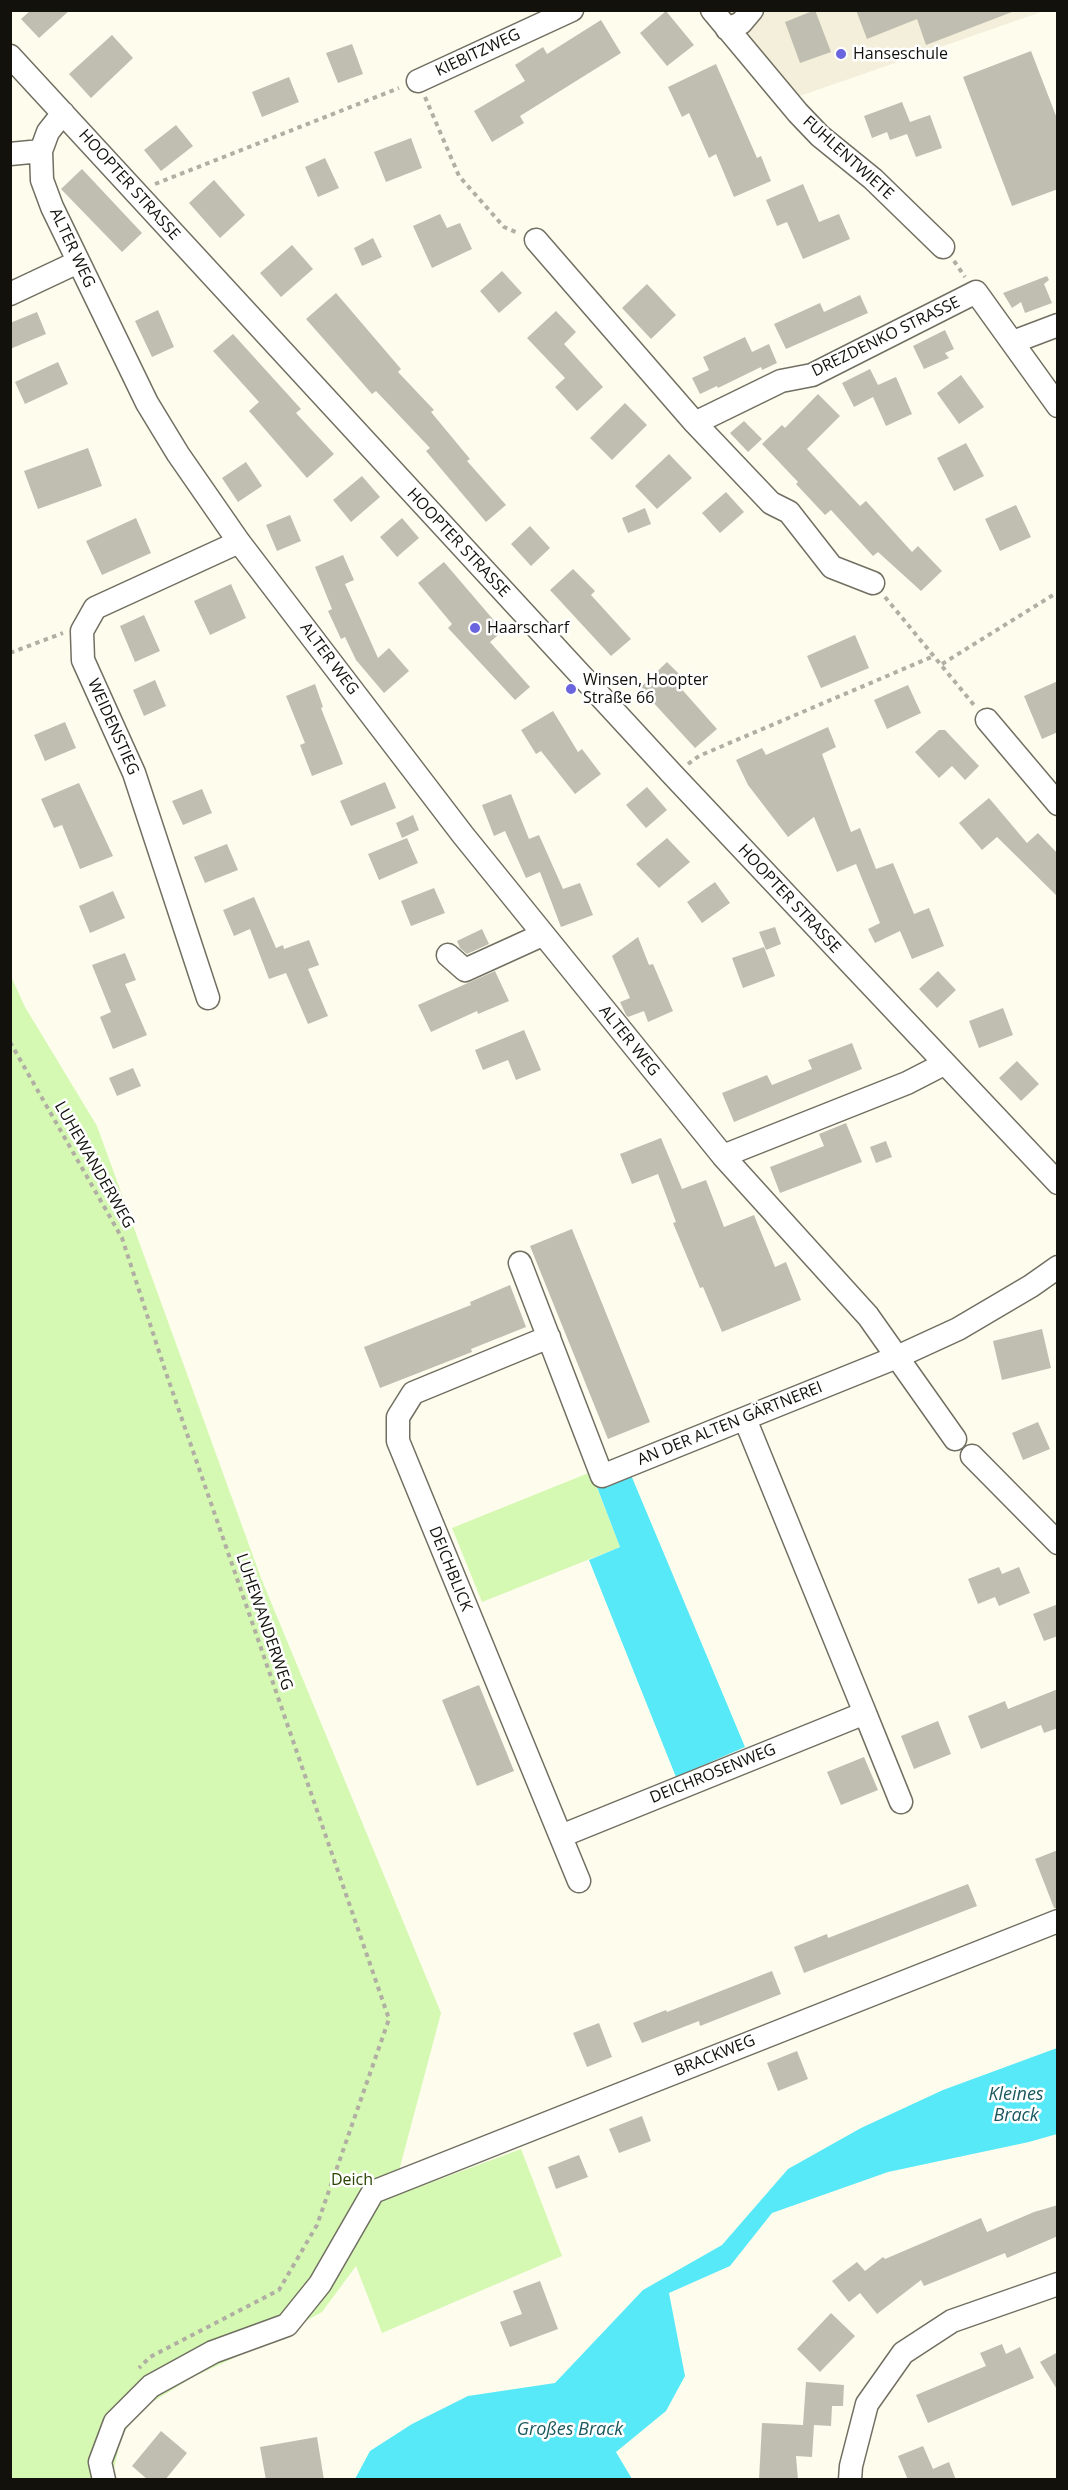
<!DOCTYPE html>
<meta charset="utf-8">
<style>
body{margin:0}
#map{position:relative;width:1068px;height:2490px;overflow:hidden;background:#fefced;font-family:"Open Sans",sans-serif}
canvas{display:block}
.frame{position:absolute;inset:0;border:12px solid #12110c;pointer-events:none}
</style>
<div id="map">
<canvas width="1068" height="2490"></canvas>
<div class="frame"></div>
</div>
<script>
const c = document.querySelector('canvas').getContext('2d');
c.lineJoin = 'round';
function fillPath(path, color) { c.fillStyle = color; c.fill(path, 'evenodd'); }
const poly = rows => new Path2D(rows.map(r => 'M' + r).join(''));
function strokePath(path, color, width, dash) { c.strokeStyle = color; c.lineWidth = width; c.lineCap = dash ? 'butt' : 'round'; c.setLineDash(dash || []); c.stroke(path); }
function drawText(font, color, halo, rows, align = 'center') {
  c.font = font + ' "Open Sans",sans-serif'; c.lineWidth = 5; c.setLineDash([]); c.textBaseline = 'middle'; c.strokeStyle = halo; c.fillStyle = color; for (const [text, x, y, turn = 0] of rows) {
    c.save(); c.translate(x, y); c.rotate((+turn || 0) * Math.PI / 180); c.textAlign = isNaN(turn) ? turn : align; if (halo) c.strokeText(text, 0, 0); c.fillText(text, 0, 0); c.restore();
  }
}
fillPath(poly([
 [725,11,1044,11,797,97]
]), '#f3efda');
fillPath(poly([
 [10,974,25,1007,97,1126,261,1578,441,2013,392,2197,521,2149,562,2256,382,2333,356,2266,322,2312,260,2346,195,2376,139,2410,121,2437,114,2469,116,2479,11,2479],
 [591,1472,620,1547,482,1602,452,1528]
]), '#d5f9b3');
fillPath(poly([
 [631,1475,745,1747,676,1777,589,1560,620,1547,597,1487],
 [1057,2048,1057,2134,1029,2142,888,2172,772,2213,730,2266,669,2293,685,2376,666,2411,616,2452,632,2479,355,2479,370,2451,412,2424,468,2396,555,2383,643,2290,722,2245,788,2169,861,2128,943,2090]
]), '#57e9f8');
fillPath(poly([
 [31,10,70,10,39,38,21,19],
 [815,10,831,52,800,63,785,22],
 [856,10,1012,10,1012,12,926,45,917,19,867,39],
 [666,11,694,45,667,66,640,33],
 [601,20,621,53,520,116,524,123,492,142,474,111,525,81,515,65,543,47,547,54],
 [112,35,133,58,91,98,69,74],
 [352,44,363,74,338,83,326,53],
 [1031,51,1058,121,1058,189,1012,206,963,77],
 [716,64,757,158,761,156,771,181,734,197,716,154,709,158,689,113,682,117,668,87],
 [289,77,299,102,262,117,252,92],
 [902,102,910,122,930,115,942,148,916,157,907,134,890,140,887,132,872,138,864,116],
 [176,125,193,146,161,171,144,150],
 [411,138,422,168,386,182,374,152],
 [325,158,339,188,318,197,305,167],
 [82,169,142,233,122,252,61,189],
 [214,180,245,215,220,238,189,203],
 [803,184,819,222,839,214,850,239,803,259,787,222,777,226,766,200],
 [440,214,447,228,460,223,472,249,432,268,413,226],
 [373,238,382,257,362,266,354,248],
 [292,245,313,269,281,297,260,273],
 [502,271,522,293,499,313,480,291],
 [1047,276,1049,280,1044,284,1052,303,1025,313,1021,302,1012,308,1003,293],
 [647,284,676,315,651,339,622,308],
 [336,293,401,369,398,372,434,410,431,412,470,459,467,461,506,505,486,522,426,451,430,448,376,391,372,394,306,319],
 [860,295,868,313,786,349,774,324,820,303,824,312],
 [158,310,174,347,152,357,135,321],
 [556,311,576,332,564,344,603,387,577,411,555,387,565,378,527,338],
 [37,312,46,334,10,349,10,323],
 [945,330,954,349,945,353,949,358,924,369,913,346],
 [233,334,301,409,296,413,334,454,307,478,249,411,259,402,213,351],
 [745,337,752,352,769,344,777,363,762,370,761,367,718,388,717,386,700,394,692,378,709,370,703,357],
 [58,362,68,384,25,404,15,382],
 [870,369,878,385,896,377,912,414,886,426,873,397,854,407,842,383],
 [961,375,984,407,959,424,937,393],
 [818,394,840,416,807,449,860,506,866,501,912,552,918,546,942,571,921,591,878,552,873,556,831,510,825,515,796,484,798,482,762,444,782,425,785,428],
 [625,403,647,425,612,460,590,438],
 [744,421,762,439,748,452,730,433],
 [966,443,984,476,954,491,937,458],
 [88,448,102,486,38,509,24,471],
 [669,454,692,478,657,509,635,486],
 [246,462,262,486,238,502,222,478],
 [362,476,380,497,351,522,333,500],
 [726,492,744,512,720,533,702,513],
 [1016,505,1031,537,1000,551,985,519],
 [645,508,651,524,628,533,622,518],
 [290,515,301,541,277,551,266,525],
 [136,518,151,553,102,575,86,541],
 [402,518,419,538,397,557,380,537],
 [530,526,550,548,531,566,511,544],
 [343,555,354,580,345,584,378,658,389,648,409,671,384,693,356,660,345,637,341,639,328,611,332,609,315,567],
 [444,562,503,631,490,642,530,687,515,700,448,628,452,624,418,583],
 [573,569,595,591,591,595,631,639,611,656,550,590],
 [231,584,246,618,210,635,194,601],
 [144,615,160,651,135,662,120,626],
 [855,635,869,668,821,688,807,656],
 [667,662,684,679,678,685,717,729,695,748,640,688],
 [155,680,166,706,144,716,133,690],
 [1058,681,1058,732,1042,739,1024,696],
 [315,684,323,707,321,708,343,764,312,776,300,745,305,743,286,696],
 [908,685,921,713,887,729,874,700],
 [553,711,578,752,582,749,601,774,575,794,541,751,536,754,521,730],
 [65,722,76,748,45,761,34,735],
 [828,727,836,747,822,754,851,832,860,828,876,869,893,863,914,914,929,908,944,946,912,959,900,931,875,943,868,929,880,923,856,864,837,872,814,817,788,837,748,785,736,760,762,748,766,755],
 [939,730,945,730,979,766,965,780,952,766,939,778,915,752],
 [385,782,396,808,351,826,340,801],
 [79,783,113,856,80,869,62,825,54,828,41,799],
 [647,787,667,810,646,828,626,805],
 [202,789,212,813,183,825,172,801],
 [511,794,529,839,539,835,563,889,580,883,593,915,561,927,540,872,526,878,505,831,494,836,482,805],
 [989,798,1027,843,1038,833,1058,854,1058,897,997,837,982,850,959,823],
 [413,815,419,830,402,838,396,823],
 [407,838,418,863,379,880,368,854],
 [667,838,690,862,659,888,636,864],
 [227,844,238,870,205,883,194,857],
 [715,882,730,903,702,923,687,902],
 [434,888,445,913,411,926,401,901],
 [113,891,125,918,90,933,79,906],
 [254,897,276,948,283,945,284,949,309,940,319,965,308,969,328,1016,308,1024,286,973,269,979,250,929,234,936,223,910],
 [775,927,781,944,766,950,759,932],
 [482,929,489,944,467,954,460,948,457,941],
 [638,937,649,965,653,964,673,1011,648,1022,644,1011,628,1017,626,1015,620,1002,630,998,612,956],
 [764,947,775,976,743,988,732,958],
 [125,953,136,980,125,984,147,1035,113,1049,100,1017,111,1012,92,965],
 [495,971,509,1001,478,1014,477,1011,431,1032,418,1005],
 [938,971,956,990,937,1008,919,989],
 [1003,1008,1013,1035,979,1048,969,1021],
 [524,1030,541,1070,516,1080,508,1060,483,1070,475,1050],
 [852,1043,862,1069,734,1122,722,1093,767,1075,772,1085,812,1069,808,1060],
 [1017,1061,1039,1084,1021,1101,999,1078],
 [133,1068,141,1086,117,1096,109,1078],
 [846,1123,862,1162,780,1193,770,1167,824,1146,819,1134],
 [661,1138,682,1189,706,1180,724,1227,754,1215,775,1267,786,1262,801,1300,722,1332,703,1287,700,1288,673,1223,676,1222,658,1174,632,1184,620,1154],
 [886,1141,892,1157,876,1163,870,1147],
 [572,1229,650,1422,608,1439,530,1246],
 [510,1285,526,1327,471,1349,472,1352,380,1388,364,1347,471,1305,470,1302],
 [1042,1329,1051,1368,1002,1380,993,1341],
 [1038,1422,1050,1449,1023,1460,1012,1433],
 [999,1567,1002,1574,1019,1567,1030,1593,999,1606,995,1597,978,1604,968,1579],
 [1058,1604,1058,1636,1044,1641,1033,1614],
 [479,1685,514,1771,477,1786,442,1700],
 [1058,1689,1058,1728,1044,1733,1041,1725,981,1749,968,1716,1005,1701,1008,1709],
 [938,1721,951,1754,914,1769,901,1736],
 [864,1757,878,1790,841,1805,827,1772],
 [1058,1850,1058,1908,1054,1908,1035,1859],
 [968,1884,977,1906,804,1973,794,1947,827,1934,828,1938],
 [772,1971,781,1994,700,2026,699,2021,642,2043,633,2023,666,2010,667,2012],
 [599,2023,612,2057,587,2067,573,2033],
 [797,2051,808,2079,778,2091,767,2063],
 [642,2116,651,2141,619,2153,609,2129],
 [579,2155,588,2177,556,2189,548,2167],
 [1058,2205,1058,2236,1007,2258,1005,2253,924,2286,921,2280,877,2314,860,2293,849,2302,832,2281,857,2262,865,2271,883,2257,885,2259,981,2218,987,2232,1034,2212],
 [540,2281,558,2329,510,2347,500,2322,522,2314,513,2291],
 [831,2313,855,2336,820,2372,797,2349],
 [1002,2344,1006,2354,1020,2347,1034,2378,928,2423,916,2395,986,2366,980,2353],
 [1058,2352,1058,2391,1040,2362],
 [806,2382,844,2385,843,2406,832,2406,831,2426,814,2425,812,2457,796,2456,798,2480,759,2480,762,2423,803,2425],
 [161,2431,187,2453,165,2480,148,2480,132,2466],
 [317,2437,324,2480,266,2480,260,2447],
 [923,2446,933,2469,949,2462,956,2480,908,2480,898,2456]
]), '#c0beb0');
const minor = poly([
 [712,10,798,113,820,136,873,179,943,247],
 [727,29,741,23,752,10],
 [10,56,673,775,1058,1183],
 [418,81,572,10],
 [63,113,48,132,41,151,42,180,52,207,147,403,178,454,239,542,463,835,723,1156,907,1083,944,1064],
 [10,154,41,151],
 [536,240,695,423,781,381,812,375,976,292,1058,406],
 [10,294,78,262],
 [1013,342,1058,325],
 [695,423,771,503,789,512,832,567,873,583],
 [987,720,1058,804],
 [448,955,465,970,542,935],
 [208,998,134,773,83,660,82,631,95,608,239,542],
 [723,1156,868,1316,955,1439],
 [520,1263,602,1476,897,1357,958,1329,1031,1286,1058,1267],
 [549,1337,413,1393,398,1417,398,1441,579,1881],
 [972,1456,1058,1543],
 [865,1713,901,1802],
 [561,1836,865,1713,745,1419],
 [104,2480,100,2462,115,2422,151,2386,213,2352,287,2325,320,2284,373,2192,1058,1921],
 [850,2480,851,2466,867,2404,903,2353,952,2321,1058,2284]
]);
strokePath(minor, '#716f62', 25);
strokePath(poly([
 [425,97,459,176,504,227,518,233],
 [155,184,399,88],
 [954,261,965,277],
 [885,597,974,705],
 [10,653,63,633],
 [942,664,1058,592],
 [688,764,699,756,934,656],
 [10,1042,122,1238,165,1370,389,2019,317,2225,279,2290,150,2357,139,2368]
]), '#b1afa3', 4, [4.5, 4.5]);
strokePath(minor, '#fff', 22);
for (const [x, y, r, color] of [
 [841,54,6,"#6a64de"],
 [475,628,6,"#6a64de"],
 [571,689,6,"#6a64de"]
]) { const dot = new Path2D(); dot.arc(x, y, r, 0, 2 * Math.PI); c.fillStyle = color; c.fill(dot); strokePath(dot, '#fff', 2); }
drawText('16px', '#12110c', '#fff', [
 ["KIEBITZWEG",478,53,-25],
 ["FUHLENTWIETE",848,158,42],
 ["HOOPTER STRASSE",129,185,48],
 ["ALTER WEG",72,248,65],
 ["DREZDENKO STRASSE",886,337,-26],
 ["HOOPTER STRASSE",458,543,47],
 ["ALTER WEG",329,659,53],
 ["WEIDENSTIEG",113,727,66],
 ["HOOPTER STRASSE",789,899,47],
 ["ALTER WEG",629,1041,51],
 ["LUHEWANDERWEG",94,1165,60],
 ["AN DER ALTEN GÄRTNEREI",730,1424,-22],
 ["DEICHBLICK",450,1569,68],
 ["LUHEWANDERWEG",264,1622,71],
 ["DEICHROSENWEG",713,1774,-22],
 ["BRACKWEG",715,2056,-22]
]);
drawText('16px', '#12110c', '#fff', [
 ["Hanseschule",853,54],
 ["Haarscharf",487,628],
 ["Winsen, Hoopter",583,680],
 ["Straße 66",583,698]
], 'left');
drawText('16px', '#2a4403', '#fff', [
 ["Deich",352,2180]
]);
drawText('italic 18px', '#1a585e', '#fff', [
 ["Kleines",1016,2095],
 ["Brack",1016,2116],
 ["Großes Brack",570,2430]
]);
</script>
